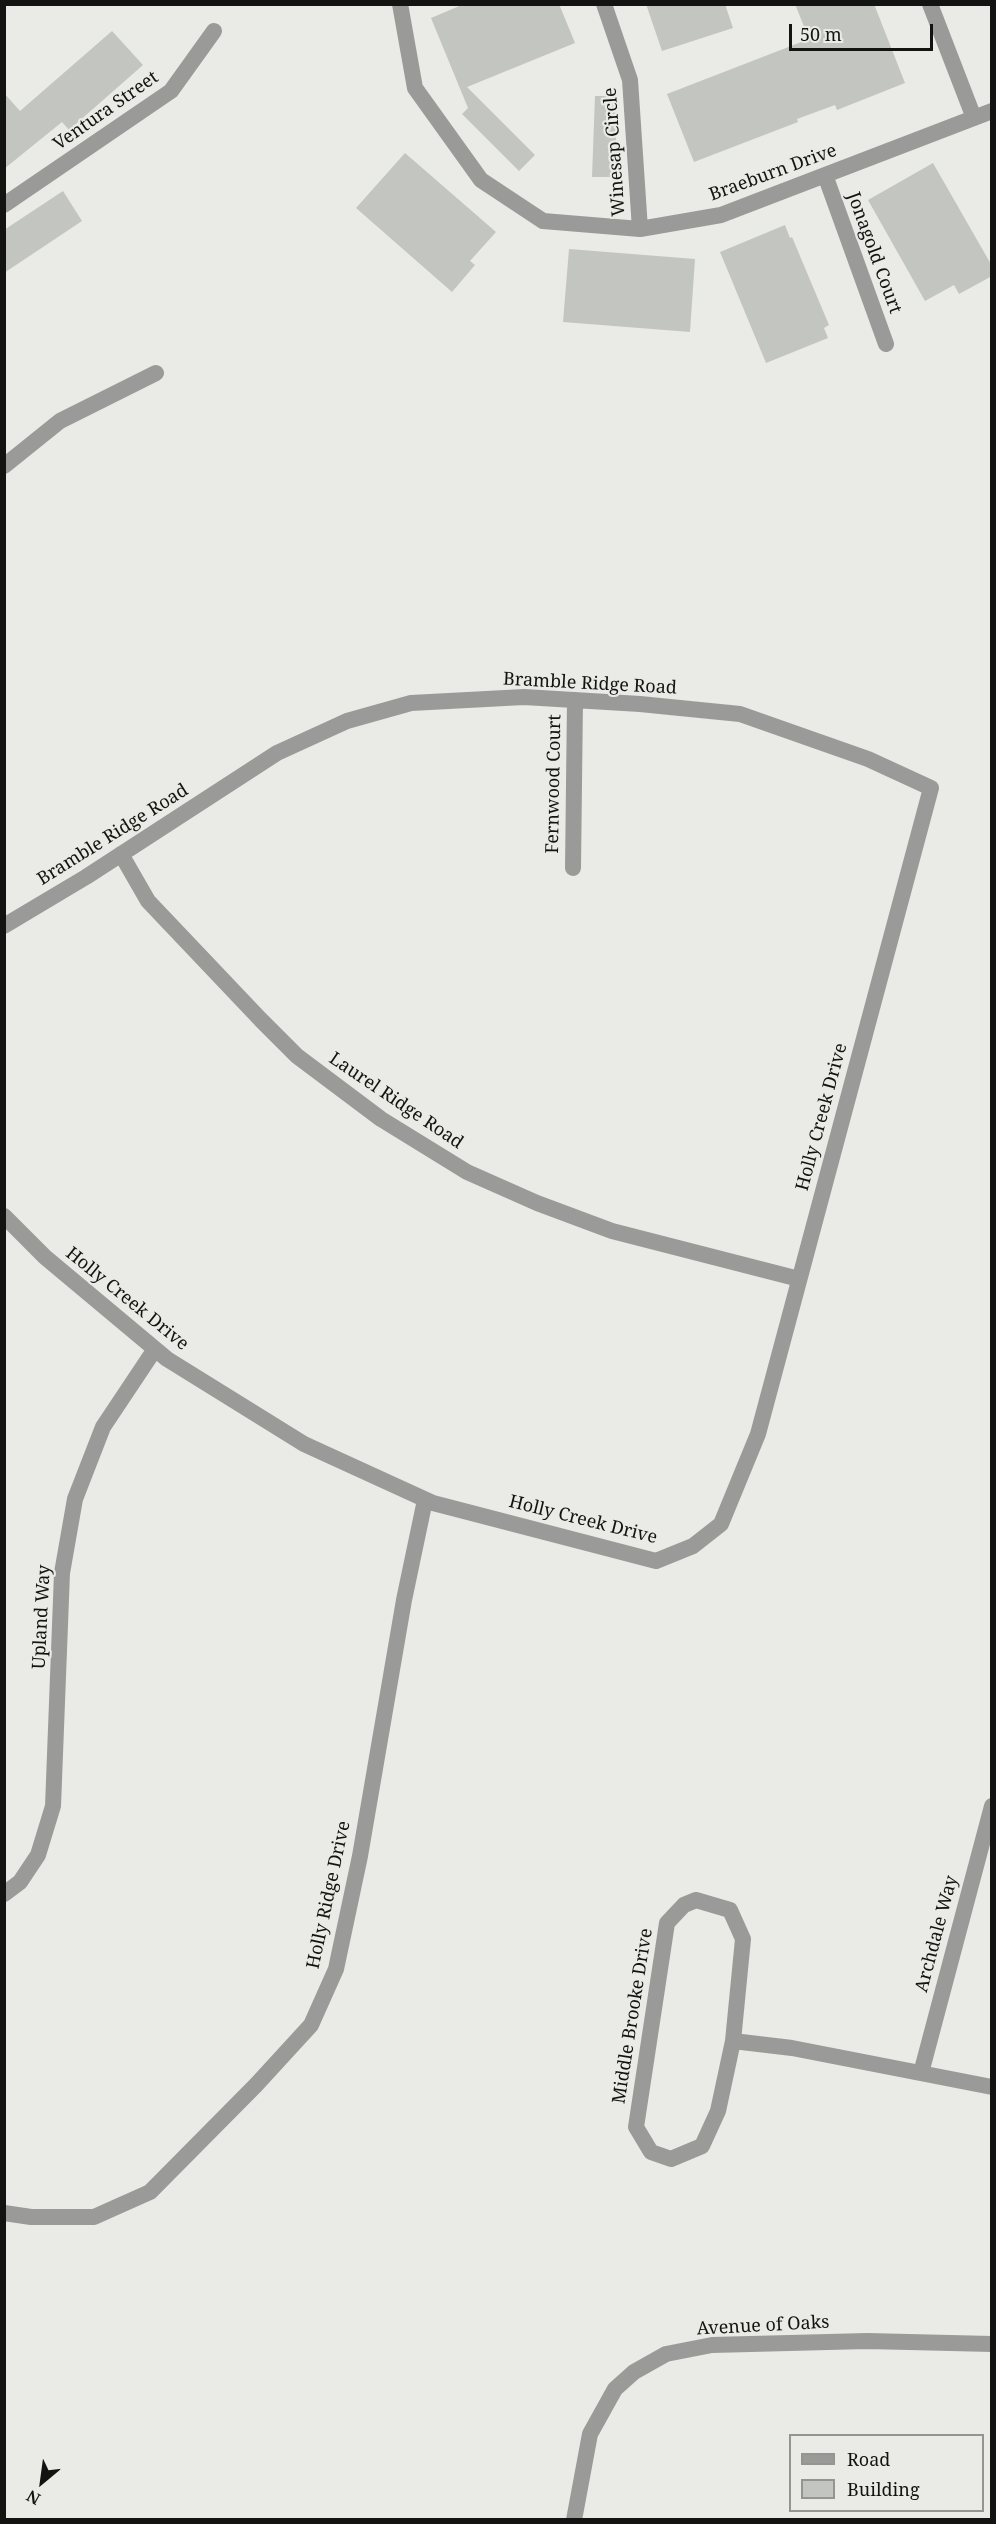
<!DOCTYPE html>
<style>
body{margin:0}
#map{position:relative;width:996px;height:2524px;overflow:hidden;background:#eaebe6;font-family:"Noto Serif",serif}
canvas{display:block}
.frame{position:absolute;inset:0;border:6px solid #131412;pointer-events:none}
.legend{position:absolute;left:789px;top:2434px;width:195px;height:78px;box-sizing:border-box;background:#eaebe6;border:2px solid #949591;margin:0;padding:8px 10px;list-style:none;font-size:18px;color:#131412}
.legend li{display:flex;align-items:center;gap:12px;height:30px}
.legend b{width:30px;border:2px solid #949591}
.north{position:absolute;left:12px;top:2452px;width:60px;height:60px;-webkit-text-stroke:4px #eaebe6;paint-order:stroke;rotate:209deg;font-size:16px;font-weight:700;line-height:24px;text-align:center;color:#131412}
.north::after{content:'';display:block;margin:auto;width:21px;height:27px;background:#131412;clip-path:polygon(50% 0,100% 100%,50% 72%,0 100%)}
.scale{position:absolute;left:789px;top:24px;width:144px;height:27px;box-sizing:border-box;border:3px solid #131412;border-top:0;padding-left:8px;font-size:18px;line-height:21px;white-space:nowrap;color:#131412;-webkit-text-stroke:4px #eaebe6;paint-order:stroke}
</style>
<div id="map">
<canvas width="996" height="2524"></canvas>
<div class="frame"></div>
<ul class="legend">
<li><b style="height:8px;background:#9a9b99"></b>Road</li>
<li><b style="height:16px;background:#c3c5c0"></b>Building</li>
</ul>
<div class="north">N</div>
<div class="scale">50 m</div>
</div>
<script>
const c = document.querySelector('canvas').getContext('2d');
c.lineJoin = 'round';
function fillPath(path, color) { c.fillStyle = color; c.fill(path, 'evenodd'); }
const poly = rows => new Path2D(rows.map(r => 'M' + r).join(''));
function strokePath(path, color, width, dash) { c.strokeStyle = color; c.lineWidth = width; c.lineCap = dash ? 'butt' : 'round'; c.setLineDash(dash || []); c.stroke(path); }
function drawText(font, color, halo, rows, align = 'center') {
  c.font = font + ' "Noto Serif",serif'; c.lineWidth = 4.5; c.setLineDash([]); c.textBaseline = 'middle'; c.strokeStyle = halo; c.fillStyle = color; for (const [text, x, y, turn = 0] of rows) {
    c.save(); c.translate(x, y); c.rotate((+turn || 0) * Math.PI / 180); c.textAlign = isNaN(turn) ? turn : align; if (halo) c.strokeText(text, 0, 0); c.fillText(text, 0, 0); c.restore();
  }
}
fillPath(poly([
 [464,4,559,4,575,43,467,87,535,155,519,171,462,114,468,108,431,18],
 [646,4,725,4,733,28,662,51],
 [795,4,874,4,905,83,837,110,835,105,797,119,798,122,694,162,667,94,809,39],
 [112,31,143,65,69,130,62,122,4,169,4,93,20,111],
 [595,96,617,96,615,177,592,177],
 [405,153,496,232,470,261,475,265,452,292,356,208],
 [933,163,992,266,992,276,959,294,954,285,925,301,868,200],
 [63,191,82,221,4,273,4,230],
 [785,225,790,238,792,237,829,325,824,328,828,338,766,363,720,252],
 [569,249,695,259,690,332,563,322]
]), '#c3c5c0');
strokePath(poly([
 [400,4,415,88,481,180,543,221,640,229,721,215,992,111],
 [604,4,630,80,640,229],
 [930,4,974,118],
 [825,175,886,344],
 [4,205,171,91,214,31],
 [4,466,60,421,156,373],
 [121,854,148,901,261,1020,297,1056,381,1119,467,1172,537,1203,612,1231,799,1279],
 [573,868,575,700],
 [4,926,86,877,277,753,347,721,411,703,524,697,640,704,740,714,868,759,931,788,758,1434,721,1524,693,1546,656,1561,433,1503,304,1444,167,1359,45,1257,4,1216],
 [4,1894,20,1882,38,1855,53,1806,62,1573,75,1499,103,1427,155,1349],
 [696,1900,730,1910,743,1939,733,2041,718,2111,702,2146,671,2159,651,2152,636,2127,667,1923,684,1905,696,1900],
 [733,2041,792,2048,992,2087],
 [921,2073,992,1806],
 [4,2213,31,2217,94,2217,150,2192,256,2085,311,2025,336,1969,360,1856,404,1600,425,1500],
 [574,2520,590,2434,615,2389,634,2372,666,2354,712,2345,867,2341,992,2344]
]), '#9a9b99', 16);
drawText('18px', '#131412', '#eaebe6', [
 ["Ventura Street",106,111,-35],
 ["Winesap Circle",615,152,-94],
 ["Braeburn Drive",773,173,-20],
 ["Jonagold Court",874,253,70],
 ["Bramble Ridge Road",590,684,3],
 ["Fernwood Court",554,784,-89],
 ["Bramble Ridge Road",113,835,-32],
 ["Laurel Ridge Road",396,1101,34],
 ["Holly Creek Drive",822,1117,-75],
 ["Holly Creek Drive",127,1299,39],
 ["Holly Creek Drive",583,1520,14],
 ["Upland Way",42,1617,-87],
 ["Holly Ridge Drive",329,1895,-78],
 ["Archdale Way",937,1934,-75],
 ["Middle Brooke Drive",633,2016,-81],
 ["Avenue of Oaks",763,2326,-3]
]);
</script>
